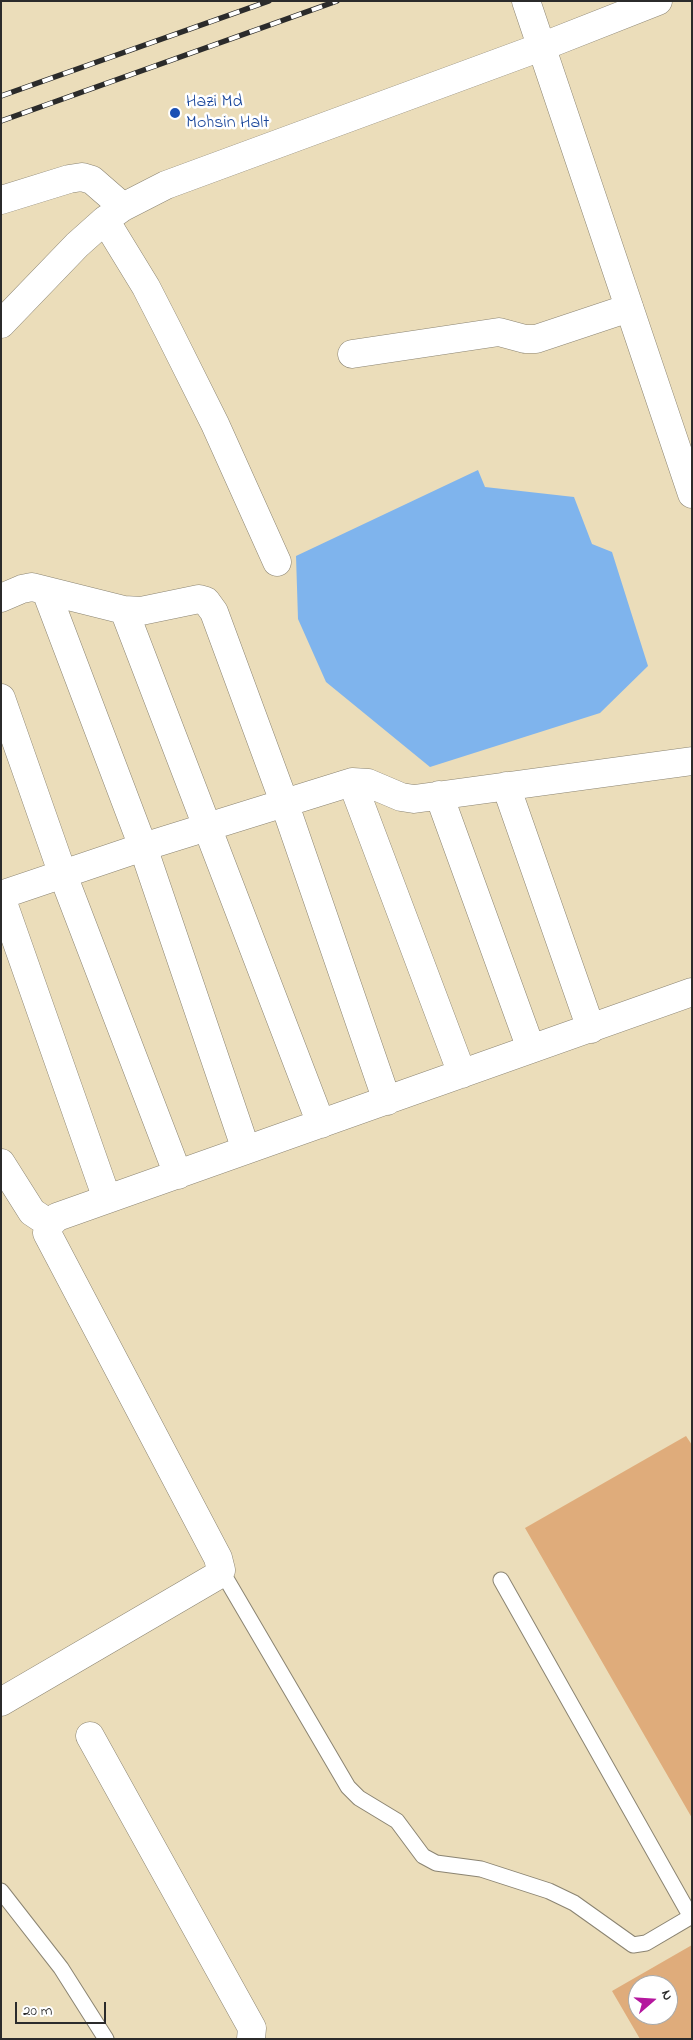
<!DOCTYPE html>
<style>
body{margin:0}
#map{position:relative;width:693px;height:2040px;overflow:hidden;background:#ebddba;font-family:"Indie Flower",sans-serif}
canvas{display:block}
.frame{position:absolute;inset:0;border:2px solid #2b2b2b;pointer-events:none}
.north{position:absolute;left:628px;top:1975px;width:50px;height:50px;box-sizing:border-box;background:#fff;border:1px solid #aaa;border-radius:50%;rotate:71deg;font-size:14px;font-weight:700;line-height:20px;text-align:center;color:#2b2b2b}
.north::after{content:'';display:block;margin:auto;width:18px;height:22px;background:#b5179e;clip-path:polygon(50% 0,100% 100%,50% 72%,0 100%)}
.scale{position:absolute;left:15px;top:2002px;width:91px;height:22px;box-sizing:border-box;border:2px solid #2b2b2b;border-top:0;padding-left:6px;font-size:15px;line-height:18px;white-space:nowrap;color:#2b2b2b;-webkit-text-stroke:4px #fff;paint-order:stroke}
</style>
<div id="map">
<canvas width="693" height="2040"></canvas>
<div class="frame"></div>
<div class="north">N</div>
<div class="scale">20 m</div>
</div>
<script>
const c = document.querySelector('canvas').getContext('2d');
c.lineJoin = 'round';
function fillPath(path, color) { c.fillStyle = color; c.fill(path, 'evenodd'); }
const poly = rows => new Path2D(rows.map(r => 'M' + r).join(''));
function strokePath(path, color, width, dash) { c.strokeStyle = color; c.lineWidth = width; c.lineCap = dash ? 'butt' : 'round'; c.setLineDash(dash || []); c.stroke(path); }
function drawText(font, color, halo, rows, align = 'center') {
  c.font = font + ' "Indie Flower",sans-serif'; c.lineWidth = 5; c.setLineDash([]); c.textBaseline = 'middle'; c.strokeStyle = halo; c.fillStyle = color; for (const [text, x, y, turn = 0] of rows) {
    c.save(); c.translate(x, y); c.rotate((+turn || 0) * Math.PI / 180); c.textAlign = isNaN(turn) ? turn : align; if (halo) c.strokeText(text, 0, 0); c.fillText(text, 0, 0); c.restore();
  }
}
fillPath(poly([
 [478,470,485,487,574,497,592,544,612,552,648,666,600,713,430,767,326,682,298,619,296,556]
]), '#7fb4ed');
fillPath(poly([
 [686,1436,692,1445,692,1818,525,1528],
 [692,1945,692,2039,640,2039,612,1991],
 [638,1985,668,1985,668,2015,638,2015]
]), '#dfac7b');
const service = poly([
 [221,1570,348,1787,359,1798,397,1821,423,1856,436,1863,481,1869,549,1891,574,1903,633,1945,646,1943,692,1916],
 [501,1580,691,1917],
 [1,1891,61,1968,106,2039]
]);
const minor = poly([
 [1,200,69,179,82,177,92,180,123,207],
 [105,220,146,287,168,330,215,424,277,562],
 [1,324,77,245,105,220,123,207,166,185,541,47,658,1],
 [352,354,499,332,525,339,536,339,629,308],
 [46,591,143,847,246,1150],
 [1,598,22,589,32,587,124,610,141,611,199,599,206,601,214,612,284,802,387,1101],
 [124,610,321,1124],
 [1,698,63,875,178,1175],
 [352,782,462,1074],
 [506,786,591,1029],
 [439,795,531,1049],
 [1,895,143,847,352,782,368,783,401,797,414,799,692,761],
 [1,897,107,1199],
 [1,1163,32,1212,50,1224],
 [1,1702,215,1577,221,1570,218,1558,47,1233,50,1224,57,1217,692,992],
 [90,1736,252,2028,251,2039]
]);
const tertiary = poly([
 [526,1,692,494]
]);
strokePath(service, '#8b8472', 17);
strokePath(minor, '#8b8472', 29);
strokePath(tertiary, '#8b8472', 29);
strokePath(service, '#fff', 15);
strokePath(minor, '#fff', 28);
strokePath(tertiary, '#fff', 28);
const rail = poly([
 [1,96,269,1],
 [1,121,337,1]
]);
strokePath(rail, '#2b2b2b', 5.5);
strokePath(rail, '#fff', 4, [11]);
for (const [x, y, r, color] of [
 [175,113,6,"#1a4fb4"]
]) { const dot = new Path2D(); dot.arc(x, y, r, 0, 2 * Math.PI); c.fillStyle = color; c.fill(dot); strokePath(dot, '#fff', 2); }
drawText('18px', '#164399', '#fff', [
 ["Hazi Md",186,103],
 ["Mohsin Halt",186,124]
], 'left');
</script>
